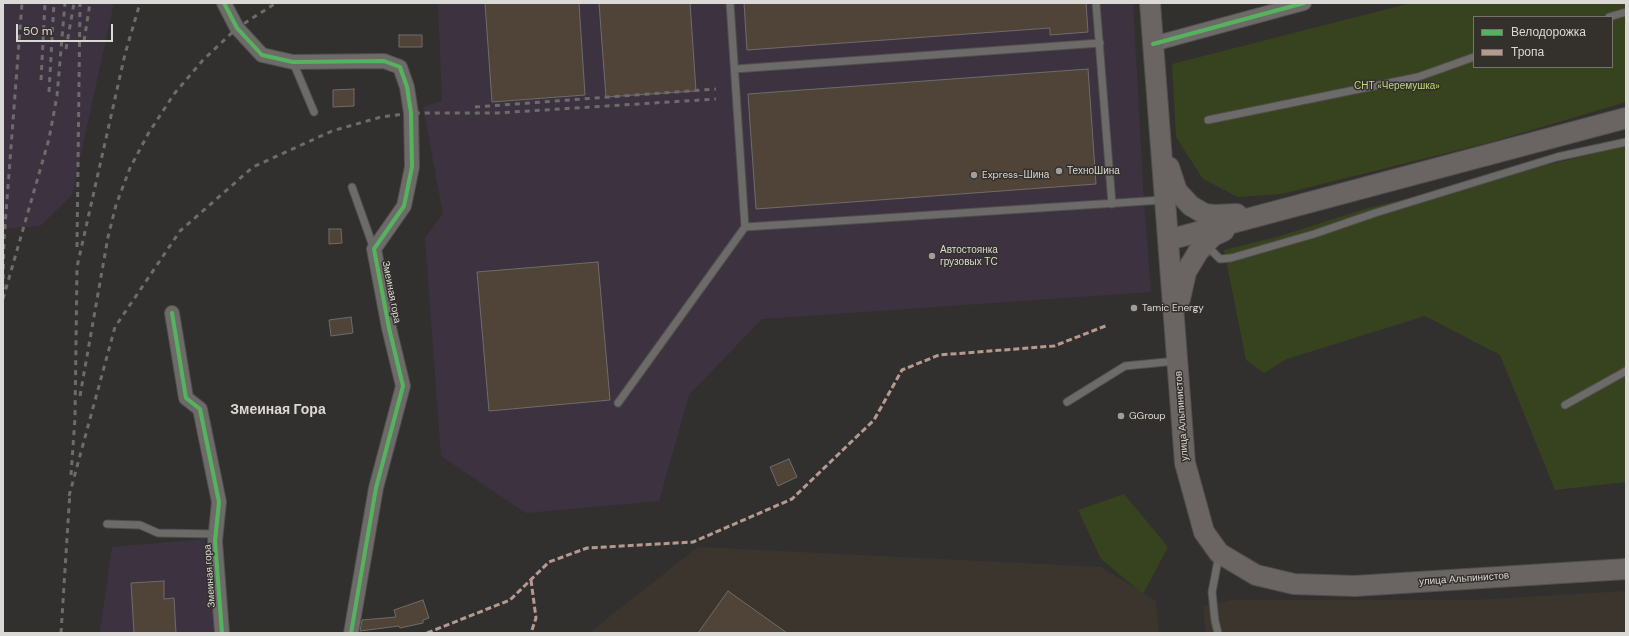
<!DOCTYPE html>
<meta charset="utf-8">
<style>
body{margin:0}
#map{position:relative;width:1629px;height:636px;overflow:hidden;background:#32302e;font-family:"DM Sans",sans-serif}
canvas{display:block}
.frame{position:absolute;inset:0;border:4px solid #dbd9d6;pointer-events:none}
.legend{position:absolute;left:1473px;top:16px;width:140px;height:52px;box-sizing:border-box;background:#34302c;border:1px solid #777470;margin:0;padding:5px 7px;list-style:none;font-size:12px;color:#dbd9d6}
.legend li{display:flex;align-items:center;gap:8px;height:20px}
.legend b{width:20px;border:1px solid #777470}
.scale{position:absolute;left:16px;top:24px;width:97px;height:18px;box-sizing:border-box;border:2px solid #dbd9d6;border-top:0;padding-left:5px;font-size:12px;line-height:14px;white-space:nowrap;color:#dbd9d6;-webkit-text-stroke:3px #34302c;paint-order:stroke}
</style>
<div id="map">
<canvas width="1629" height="636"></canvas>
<div class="frame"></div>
<ul class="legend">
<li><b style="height:5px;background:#56b35d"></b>Велодорожка</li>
<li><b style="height:5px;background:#b69a8f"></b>Тропа</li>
</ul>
<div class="scale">50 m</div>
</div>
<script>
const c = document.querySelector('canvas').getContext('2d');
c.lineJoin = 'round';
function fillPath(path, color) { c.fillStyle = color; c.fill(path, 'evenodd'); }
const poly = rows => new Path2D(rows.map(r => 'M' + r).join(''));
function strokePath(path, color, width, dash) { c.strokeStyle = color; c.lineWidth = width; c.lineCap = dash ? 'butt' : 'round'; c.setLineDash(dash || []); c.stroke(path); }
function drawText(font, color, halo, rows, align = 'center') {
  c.font = font + ' "DM Sans",sans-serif'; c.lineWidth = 3; c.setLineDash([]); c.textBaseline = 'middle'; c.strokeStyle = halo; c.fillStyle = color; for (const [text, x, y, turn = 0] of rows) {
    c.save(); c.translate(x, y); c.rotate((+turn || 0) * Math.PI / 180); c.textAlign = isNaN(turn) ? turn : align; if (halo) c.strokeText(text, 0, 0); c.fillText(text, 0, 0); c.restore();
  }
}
fillPath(poly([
 [698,547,1101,567,1156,601,1159,633,589,633],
 [1626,591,1626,633,1206,633,1203,606,1232,600,1475,600]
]), '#3c352d');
fillPath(poly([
 [3,3,114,3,72,195,40,226,3,229],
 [438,3,1133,3,1144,202,1151,292,762,319,689,395,659,501,526,513,441,456,425,238,443,214,423,107,442,101],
 [204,539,215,581,216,633,100,633,112,547]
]), '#3d3340');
fillPath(poly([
 [1411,3,1626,3,1626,102,1495,141,1282,194,1238,197,1203,179,1176,137,1172,64],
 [1474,17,1612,17,1612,67,1474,67],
 [1626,146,1626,482,1555,490,1500,355,1425,316,1287,359,1264,373,1246,360,1224,250,1280,236,1368,208],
 [1124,494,1168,547,1143,594,1101,559,1078,510]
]), '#37421e');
const building = poly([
 [485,3,579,3,585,95,492,102,485,3],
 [599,3,690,3,696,91,606,97,599,3],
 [744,3,1086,3,1088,32,1050,35,1050,28,747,50,744,3],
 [399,35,422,35,422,47,399,47,399,35],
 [1088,69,1096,184,756,209,748,94,1088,69],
 [354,89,354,106,333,107,333,90,354,89],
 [329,229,341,229,342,243,329,244,329,229],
 [598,262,610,400,489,411,477,272,598,262],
 [351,317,353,333,331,336,329,320,351,317],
 [789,459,797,477,778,486,770,467,789,459],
 [164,581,164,599,174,598,176,633,134,633,131,583,164,581],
 [728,591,787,633,698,633,728,591],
 [423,600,429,618,423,620,423,623,400,628,399,626,360,631,362,620,396,617,394,610,423,600]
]);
fillPath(building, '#504438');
strokePath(building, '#6e6c6a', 1);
const lane = poly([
 [1096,3,1112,204],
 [1609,17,1626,12],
 [293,62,314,112],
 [735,69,1100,43],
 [1208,120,1418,77,1474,57],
 [352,187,374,249],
 [745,227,1163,200],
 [1206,245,1220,259,1231,258,1314,234,1375,213,1557,157,1626,142],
 [1067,402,1125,366,1176,361],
 [618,403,745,227,730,3],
 [1565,405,1626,371],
 [107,524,140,525,158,533,216,534],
 [1218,633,1215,621,1212,592,1219,555]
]);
const street = poly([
 [224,3,237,28,262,55,293,62,384,61,400,67,407,87,411,113,412,167,404,206,374,249,389,328,403,386,376,488,351,633],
 [1153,44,1304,3],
 [172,313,186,398,200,409,219,502,215,541,222,633]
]);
const secondary = poly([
 [1150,3,1185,463,1204,532,1219,553,1256,575,1294,584,1355,586,1626,569],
 [1169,167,1177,191,1191,206,1205,214,1214,215,1237,214],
 [1168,240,1626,118],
 [1180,299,1186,272,1198,252,1213,236,1224,231]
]);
strokePath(lane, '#504f4c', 9);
strokePath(street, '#504f4c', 16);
strokePath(secondary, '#504f4c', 22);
strokePath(lane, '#6d6b69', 7);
strokePath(street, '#6d6b69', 14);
strokePath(secondary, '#6a6563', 20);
strokePath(poly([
 [84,41,90,3],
 [66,49,74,3],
 [41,80,45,3],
 [49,92,54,3],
 [475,107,716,89],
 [4,239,22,3],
 [77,247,80,3],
 [3,289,4,235],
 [3,299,49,139,57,96,65,3],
 [80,396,108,237,116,205,130,168,148,134,174,94,203,60,237,28,276,3],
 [71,475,75,418,77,267,125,54,140,3],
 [69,496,115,327,180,231,253,167,332,131,381,117,411,113,497,113,716,99],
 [61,633,70,491]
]), '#6d6c6a', 3, [5, 5]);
strokePath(poly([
 [531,580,536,618,531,633],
 [427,633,510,600,549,562,587,548,693,542,792,499,874,420,902,370,939,355,1054,346,1108,325]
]), '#b69a8f', 3, [6, 3]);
strokePath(poly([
 [224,3,237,28,262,55,293,62,384,61,400,67,407,87,411,113,412,167,404,206,374,249,389,328,403,386,376,488,351,633],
 [1153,44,1304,3],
 [172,313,186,398,200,409,219,502,215,541,222,633]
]), '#56b35d', 4);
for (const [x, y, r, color] of [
 [1059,171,4,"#a09e9b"],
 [974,175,4,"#a09e9b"],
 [932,256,4,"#a09e9b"],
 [1134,308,4,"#a09e9b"],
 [1121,416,4,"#a09e9b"]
]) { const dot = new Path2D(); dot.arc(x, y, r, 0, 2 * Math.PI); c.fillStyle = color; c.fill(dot); strokePath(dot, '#34302c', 1.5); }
drawText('10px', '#bddb77', '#34302c', [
 ["СНТ «Черемушка»",1397,86]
]);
drawText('10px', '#dbd9d6', '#34302c', [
 ["ТехноШина",1067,171],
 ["Express-Шина",982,175],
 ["Автостоянка",940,250],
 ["грузовых ТС",940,262],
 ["Tamic Energy",1142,308],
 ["GGroup",1129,416]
], 'left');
drawText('10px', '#dbd9d6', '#34302c', [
 ["Змеиная гора",391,292,79],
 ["улица Альпинистов",1182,416,-94],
 ["Змеиная гора",210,576,-94],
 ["улица Альпинистов",1464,579,-4]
]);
drawText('bold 14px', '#dbd9d6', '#34302c', [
 ["Змеиная Гора",278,410]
]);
</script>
